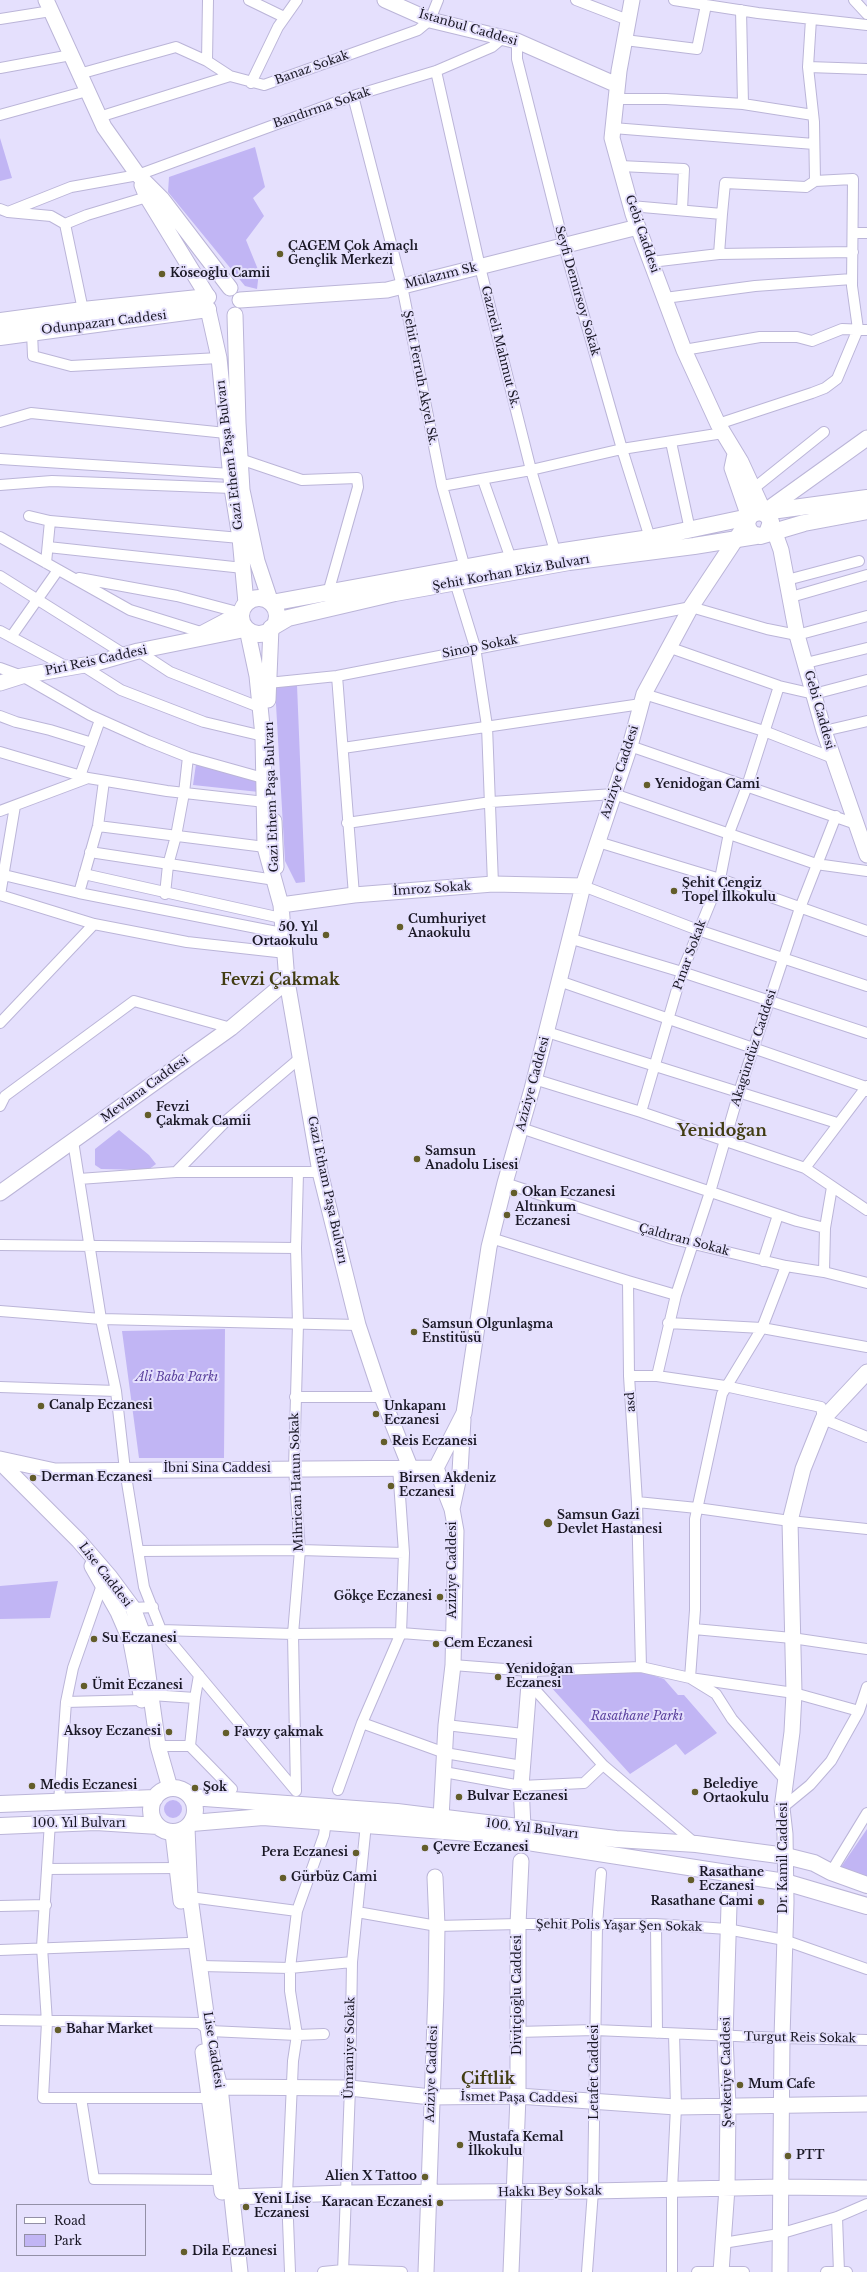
<!DOCTYPE html>
<meta charset="utf-8">
<style>
body{margin:0}
#map{position:relative;width:867px;height:2272px;overflow:hidden;background:#e5e0fd;font-family:"Libre Baskerville",serif}
canvas{display:block}
.legend{position:absolute;left:16px;top:2204px;width:130px;height:52px;box-sizing:border-box;background:#e5e0fd;border:1px solid #9390a6;margin:0;padding:5px 7px;list-style:none;font-size:12px;color:#191724}
.legend li{display:flex;align-items:center;gap:8px;height:20px}
.legend b{width:20px;border:1px solid #9390a6}
</style>
<div id="map">
<canvas width="867" height="2272"></canvas>
<ul class="legend">
<li><b style="height:5px;background:#fff"></b>Road</li>
<li><b style="height:11px;background:#c1b5f4"></b>Park</li>
</ul>
</div>
<script>
const c = document.querySelector('canvas').getContext('2d');
c.lineJoin = 'round';
function fillPath(path, color) { c.fillStyle = color; c.fill(path, 'evenodd'); }
const poly = rows => new Path2D(rows.map(r => 'M' + r).join(''));
function strokePath(path, color, width, dash) { c.strokeStyle = color; c.lineWidth = width; c.lineCap = dash ? 'butt' : 'round'; c.setLineDash(dash || []); c.stroke(path); }
function drawText(font, color, halo, rows, align = 'center') {
  c.font = font + ' "Libre Baskerville",serif'; c.lineWidth = 4; c.setLineDash([]); c.textBaseline = 'middle'; c.strokeStyle = halo; c.fillStyle = color; for (const [text, x, y, turn = 0] of rows) {
    c.save(); c.translate(x, y); c.rotate((+turn || 0) * Math.PI / 180); c.textAlign = isNaN(turn) ? turn : align; if (halo) c.strokeText(text, 0, 0); c.fillText(text, 0, 0); c.restore();
  }
}
fillPath(poly([
 [0,138,12,178,0,181],
 [255,147,265,187,253,198,264,216,246,240,259,272,257,289,245,286,168,192,169,177],
 [297,685,305,882,296,883,285,861,275,687],
 [196,764,258,780,259,792,193,785],
 [119,1130,149,1155,156,1164,148,1170,101,1169,95,1165,95,1149],
 [225,1329,224,1458,139,1458,122,1331],
 [58,1581,50,1618,0,1619,0,1586],
 [643,1672,664,1679,678,1695,684,1695,717,1733,685,1755,676,1744,630,1774,550,1686,554,1674],
 '164 1809a9 9 0 1 1 18 0a9 9 0 1 1-18 0Z',
 [867,1829,867,1880,839,1870]
]), '#c1b5f4');
const street = poly([
 [249,0,284,17],
 [576,0,628,20],
 [674,0,758,13,867,25],
 [854,0,867,14],
 [741,10,743,104],
 [0,19,51,11],
 [811,19,808,67,814,122,815,181],
 [625,40,697,49,706,5],
 [517,41,517,59,564,246,622,449,650,538],
 [207,61,208,0],
 [808,67,867,69],
 [0,68,71,55],
 [436,71,480,267,531,470,555,551],
 [79,74,176,47,207,61,230,76],
 [251,83,278,27,297,0],
 [353,96,402,286,442,486,465,568],
 [616,99,666,99,743,104,813,115],
 [0,115,87,91],
 [99,117,230,76,264,85,418,30,430,20,438,0],
 [613,128,814,144],
 [620,166,684,169,682,210],
 [631,206,722,214,725,183,806,187,815,181,853,179,852,286,858,329,837,379,825,388,812,393,718,424],
 [0,209,8,212,51,216,65,224,83,310],
 [8,212,71,187,138,175,353,96,436,71,492,47,504,37],
 [65,224,87,215,147,197],
 [853,233,867,233],
 [719,254,853,252],
 [651,262,719,254,722,214],
 [665,298,755,286,852,279],
 [32,332,33,356,71,366,219,358],
 [684,350,760,337,797,337,812,341,842,329,867,330],
 [0,422,31,413,226,433],
 [671,442,690,530],
 [0,459,231,474],
 [240,459,302,480,357,478,358,487,328,593],
 [483,480,511,559],
 [0,485,52,481,232,488],
 [442,486,531,470,622,449,723,433],
 [753,489,824,432],
 [29,516,50,521],
 [0,537,130,610,204,633],
 [48,547,243,568],
 [46,563,50,521,240,538],
 [0,576,124,654],
 [79,578,177,596,241,613],
 [787,580,859,561],
 [455,582,475,647,487,726,493,884],
 [791,597,867,575],
 [0,631,67,667],
 [11,637,58,570],
 [668,647,779,686,814,694,867,680],
 [138,651,170,672,259,707],
 [806,663,867,648],
 [80,664,121,690,204,722,263,736],
 [0,668,22,676,90,715,148,741,188,757,263,778],
 [337,676,354,895],
 [268,683,337,676,691,607,767,629,797,635,867,616],
 [644,694,764,731,833,758],
 [0,716,16,722,50,730,92,743],
 [824,731,867,721],
 [630,746,856,824],
 [343,748,641,704],
 [0,752,88,778,167,791,265,802],
 [80,776,100,720],
 [0,811,88,778],
 [347,823,491,802,614,794,816,864,867,871],
 [98,826,265,847],
 [598,842,720,879,867,931],
 [90,852,275,880],
 [0,874,79,893,282,933],
 [84,874,281,918],
 [583,886,698,930,867,986],
 [79,893,98,826,104,781],
 [165,894,168,865,176,836,184,793,188,757],
 [0,895,94,924,187,942,286,953],
 [0,895,15,806],
 [572,939,682,972,867,1033],
 [559,981,866,1087,867,1091],
 [0,1023,94,924],
 [547,1032,837,1123],
 [534,1079,641,1112,805,1168,867,1210],
 [0,1106,5,1096,134,1001,231,1028],
 [641,1112,682,972,720,879,729,833,747,786,779,686],
 [521,1128,797,1221,825,1228,824,1272],
 [73,1141,101,1319,116,1391,125,1470,144,1587,161,1630,293,1634,401,1633,453,1637],
 [805,1168,867,1086],
 [176,1172,228,1119,300,1058],
 [79,1179,176,1172,320,1172],
 [505,1183,673,1239,786,1266,824,1272,867,1283],
 [825,1228,832,1187],
 [491,1238,628,1281,629,1376,637,1502,641,1667],
 [0,1245,296,1248],
 [763,1261,778,1215],
 [786,1266,762,1328,722,1394,695,1519,695,1610,690,1678,716,1694,732,1719,786,1781],
 [628,1281,676,1295],
 [0,1311,101,1319,358,1325],
 [668,1323,762,1328,867,1347],
 [629,1376,657,1376,725,1386,821,1407,823,1419,867,1437],
 [657,1376,676,1295,710,1192,739,1092,800,908,836,816],
 [0,1387,116,1391],
 [295,1397,382,1397],
 [637,1502,697,1508,790,1521,867,1529],
 [138,1551,300,1550,404,1553],
 [133,1608,153,1607],
 [694,1629,792,1638,867,1649],
 [142,1632,161,1630,296,1791],
 [453,1665,530,1671,641,1667,690,1678,794,1693,859,1711],
 [529,1683,603,1765,696,1844],
 [151,1695,195,1698,199,1675],
 [66,1702,142,1700],
 [362,1723,445,1753,522,1766],
 [446,1725,523,1734],
 [158,1746,190,1746,232,1789],
 [190,1746,195,1698],
 [444,1772,521,1786,584,1783,603,1765],
 [338,1790,362,1723,401,1633,404,1553,398,1467],
 [296,1791,293,1634,300,1550,294,1469,298,1324,296,1248,298,1173],
 [59,1802,66,1702,73,1668,102,1585],
 [782,1808,810,1785,831,1761,859,1711,867,1687],
 [50,1822,42,1947,47,2022,43,2098,209,2098],
 [47,1869,177,1868],
 [831,1872,867,1813],
 [190,1897,297,1911],
 [0,1906,46,1905],
 [357,1912,437,1926,518,1924,656,1924,727,1929,784,1940,867,1969],
 [656,1924,657,2033],
 [0,1950,188,1943],
 [201,1966,290,1968,352,1962],
 [0,2020,199,2023,210,2031,297,2035,324,2034],
 [517,2032,595,2030,782,2038,867,2040],
 [81,2098,94,2179,220,2180],
 [837,2217,839,2272],
 [723,2243,779,2234,837,2217,867,2204],
 [290,2272,287,2195,293,2061,297,2035,290,1991,290,1968,297,1911,324,1835,326,1821],
 [323,2272,343,2270,402,2272],
 [343,2272,350,2088,352,1962,366,1824],
 [587,2272,593,2191,597,1925,601,1873],
 [672,2272,672,2190,676,2107,674,2034],
 [697,2272,744,2272],
 [826,2272,847,2272]
]);
const secondary = poly([
 [46,0,104,127,138,175,162,199,230,288],
 [385,0,430,20,517,41,617,85],
 [632,0,619,71,612,138,633,214,684,350,718,424,741,462,764,512,867,438],
 [142,185,147,197,208,297],
 [240,300,387,290,638,227],
 [208,309,219,358,232,488,240,538,246,603],
 [235,315,238,423,242,490,257,561,271,603],
 [735,454,732,468,749,517],
 [771,522,781,550,797,635,824,731,867,855],
 [203,633,241,613],
 [0,683,22,676,96,663,138,651,247,629,257,676,263,736,265,847,281,905,287,981,320,1172,358,1325,382,1397,410,1467],
 [268,700,271,628],
 [274,821,276,867],
 [281,905,354,895,493,884,583,886],
 [0,1193,231,1028,287,981],
 [0,1459,55,1471,436,1468],
 [0,1462,79,1541,110,1577,133,1608,142,1632,158,1746,170,1788],
 [452,1509,460,1472,463,1419],
 [92,1566,118,1612,131,1642,142,1700],
 [441,1818,446,1725,453,1665,456,1531,452,1509,436,1468,464,1413,489,1247,505,1183,532,1089,583,886,630,746,644,694,691,607,742,530],
 [523,1827,521,1786,530,1671],
 [187,1828,190,1897,212,2057,220,2087,240,2272],
 [173,1833,181,1901],
 [203,2052,222,2192],
 [220,2087,350,2088,431,2097,518,2096,676,2107,867,2104],
 [232,2197,346,2193,593,2191,781,2187,867,2188],
 [426,2272,436,1991,437,1926,435,1877],
 [511,2272,518,2096,518,1924,521,1861],
 [721,2272,727,2188,728,2106,725,2036,730,1873],
 [780,2272,782,2038,786,1902,785,1834,782,1808,792,1732,794,1693,790,1521,803,1469,823,1419,867,1372]
]);
const primary = poly([
 [0,321,83,310,208,297],
 [0,337,208,309],
 [764,512,867,498],
 [767,533,771,522,767,515,760,512,752,514,747,521,748,528,752,534,760,536,804,523,867,511],
 '241 616a18 18 0 1 1 36 0a18 18 0 1 1-36 0Z',
 [271,603,511,559,650,538,749,517],
 [271,628,288,618,395,593,569,562,694,546,756,536],
 '151 1810a22 22 0 1 1 44 0a22 22 0 1 1-44 0Z',
 [191,1797,397,1812,616,1839,696,1844,786,1856,814,1863,831,1872,867,1885],
 [0,1804,155,1798],
 [192,1823,263,1817,470,1833,785,1882,867,1906],
 [0,1826,96,1822,158,1826]
]);
strokePath(street, '#bbb5d8', 12);
strokePath(secondary, '#bbb5d8', 17);
strokePath(primary, '#bbb5d8', 18);
strokePath(street, '#fff', 10);
strokePath(secondary, '#fff', 15);
strokePath(primary, '#fff', 16);
for (const [x, y, r, color] of [
 [280,254,4,"#635d2a"],
 [162,274,4,"#635d2a"],
 [647,785,4,"#635d2a"],
 [674,891,4,"#635d2a"],
 [400,927,4,"#635d2a"],
 [326,935,4,"#635d2a"],
 [148,1115,4,"#635d2a"],
 [417,1159,4,"#635d2a"],
 [514,1193,4,"#635d2a"],
 [507,1215,4,"#635d2a"],
 [414,1332,4,"#635d2a"],
 [41,1406,4,"#635d2a"],
 [376,1414,4,"#635d2a"],
 [384,1442,4,"#635d2a"],
 [33,1478,4,"#635d2a"],
 [391,1486,4,"#635d2a"],
 [548,1523,5,"#635d2a"],
 [440,1597,4,"#635d2a"],
 [94,1639,4,"#635d2a"],
 [436,1644,4,"#635d2a"],
 [498,1677,4,"#635d2a"],
 [84,1686,4,"#635d2a"],
 [169,1732,4,"#635d2a"],
 [226,1733,4,"#635d2a"],
 [32,1786,4,"#635d2a"],
 [195,1788,4,"#635d2a"],
 [695,1792,4,"#635d2a"],
 [459,1797,4,"#635d2a"],
 [425,1848,4,"#635d2a"],
 [356,1853,4,"#635d2a"],
 [283,1878,4,"#635d2a"],
 [691,1880,4,"#635d2a"],
 [761,1902,4,"#635d2a"],
 [58,2030,4,"#635d2a"],
 [740,2085,4,"#635d2a"],
 [460,2145,4,"#635d2a"],
 [788,2156,4,"#635d2a"],
 [425,2177,4,"#635d2a"],
 [440,2203,4,"#635d2a"],
 [246,2207,4,"#635d2a"],
 [184,2252,4,"#635d2a"]
]) { const dot = new Path2D(); dot.arc(x, y, r, 0, 2 * Math.PI); c.fillStyle = color; c.fill(dot); strokePath(dot, '#e5e0fd', 1.5); }
drawText('12px', '#191724', '#e5e0fd', [
 ["İstanbul Caddesi",468,28,16],
 ["Banaz Sokak",312,68,-20],
 ["Bandırma Sokak",322,108,-19],
 ["Gebi Caddesi",642,234,71],
 ["Mülazım Sk",441,276,-14],
 ["Seyfi Demirsoy Sokak",577,291,74],
 ["Odunpazarı Caddesi",104,323,-7],
 ["Gazneli Mahmut Sk.",500,347,76],
 ["Şehit Ferruh Akyel Sk.",420,378,79],
 ["Gazi Ethem Paşa Bulvarı",230,455,-97],
 ["Şehit Korhan Ekiz Bulvarı",511,573,-10],
 ["Sinop Sokak",480,647,-11],
 ["Piri Reis Caddesi",96,661,-12],
 ["Gebi Caddesi",819,710,74],
 ["Aziziye Caddesi",620,772,-72],
 ["Gazi Ethem Paşa Bulvarı",272,797,-92],
 ["İmroz Sokak",432,889,-4],
 ["Pınar Sokak",690,955,-70],
 ["Akagündüz Caddesi",754,1048,-72],
 ["Aziziye Caddesi",533,1084,-75],
 ["Mevlana Caddesi",145,1089,-36],
 ["Gazi Etham Paşa Bulvarı",327,1190,78],
 ["Çaldıran Sokak",684,1240,15],
 ["asd",631,1402,-94],
 ["İbni Sina Caddesi",217,1469],
 ["Mihrican Hatun Sokak",297,1482,-92],
 ["Aziziye Caddesi",453,1570,-90],
 ["Lise Caddesi",105,1575,52],
 ["100. Yıl Bulvarı",79,1824],
 ["100. Yıl Bulvarı",532,1829,7],
 ["Dr. Kamil Caddesi",784,1858,-90],
 ["Şehit Polis Yaşar Şen Sokak",619,1926,1],
 ["Divitçioğlu Caddesi",518,1995,-90],
 ["Turgut Reis Sokak",800,2038,1],
 ["Ümraniye Sokak",350,2048,-89],
 ["Lise Caddesi",213,2050,81],
 ["Letafet Caddesi",595,2072,-90],
 ["Şevketiye Caddesi",727,2072,-91],
 ["Aziziye Caddesi",432,2074,-88],
 ["İsmet Paşa Caddesi",519,2098,1],
 ["Hakkı Bey Sokak",550,2192,-1]
]);
drawText('bold 12px', '#191724', '#e5e0fd', [
 ["ÇAGEM Çok Amaçlı",288,247],
 ["Gençlik Merkezi",288,261],
 ["Köseoğlu Camii",170,274],
 ["Yenidoğan Cami",655,785],
 ["Şehit Cengiz",682,884],
 ["Topel İlkokulu",682,898],
 ["Cumhuriyet",408,920],
 ["Anaokulu",408,934],
 ["50. Yıl",318,928,"right"],
 ["Ortaokulu",318,942,"right"],
 ["Fevzi",156,1108],
 ["Çakmak Camii",156,1122],
 ["Samsun",425,1152],
 ["Anadolu Lisesi",425,1166],
 ["Okan Eczanesi",522,1193],
 ["Altınkum",515,1208],
 ["Eczanesi",515,1222],
 ["Samsun Olgunlaşma",422,1325],
 ["Enstitüsü",422,1339],
 ["Canalp Eczanesi",49,1406],
 ["Unkapanı",384,1407],
 ["Eczanesi",384,1421],
 ["Reis Eczanesi",392,1442],
 ["Derman Eczanesi",41,1478],
 ["Birsen Akdeniz",399,1479],
 ["Eczanesi",399,1493],
 ["Samsun Gazi",557,1516],
 ["Devlet Hastanesi",557,1530],
 ["Gökçe Eczanesi",432,1597,"right"],
 ["Su Eczanesi",102,1639],
 ["Cem Eczanesi",444,1644],
 ["Yenidoğan",506,1670],
 ["Eczanesi",506,1684],
 ["Ümit Eczanesi",92,1686],
 ["Aksoy Eczanesi",161,1732,"right"],
 ["Favzy çakmak",234,1733],
 ["Belediye",703,1785],
 ["Ortaokulu",703,1799],
 ["Medis Eczanesi",40,1786],
 ["Şok",203,1788],
 ["Bulvar Eczanesi",467,1797],
 ["Çevre Eczanesi",433,1848],
 ["Pera Eczanesi",348,1853,"right"],
 ["Rasathane",699,1873],
 ["Eczanesi",699,1887],
 ["Gürbüz Cami",291,1878],
 ["Rasathane Cami",753,1902,"right"],
 ["Bahar Market",66,2030],
 ["Mum Cafe",748,2085],
 ["Mustafa Kemal",468,2138],
 ["İlkokulu",468,2152],
 ["PTT",796,2156],
 ["Alien X Tattoo",417,2177,"right"],
 ["Yeni Lise",254,2200],
 ["Eczanesi",254,2214],
 ["Karacan Eczanesi",432,2203,"right"],
 ["Dila Eczanesi",192,2252]
], 'left');
drawText('italic 12px', '#5b419d', '#e5e0fd', [
 ["Ali Baba Parkı",177,1378],
 ["Rasathane Parkı",637,1717]
]);
drawText('bold 16px', '#413c12', '#e5e0fd', [
 ["Fevzi Çakmak",280,980],
 ["Yenidoğan",722,1131],
 ["Çiftlik",488,2079]
]);
</script>
